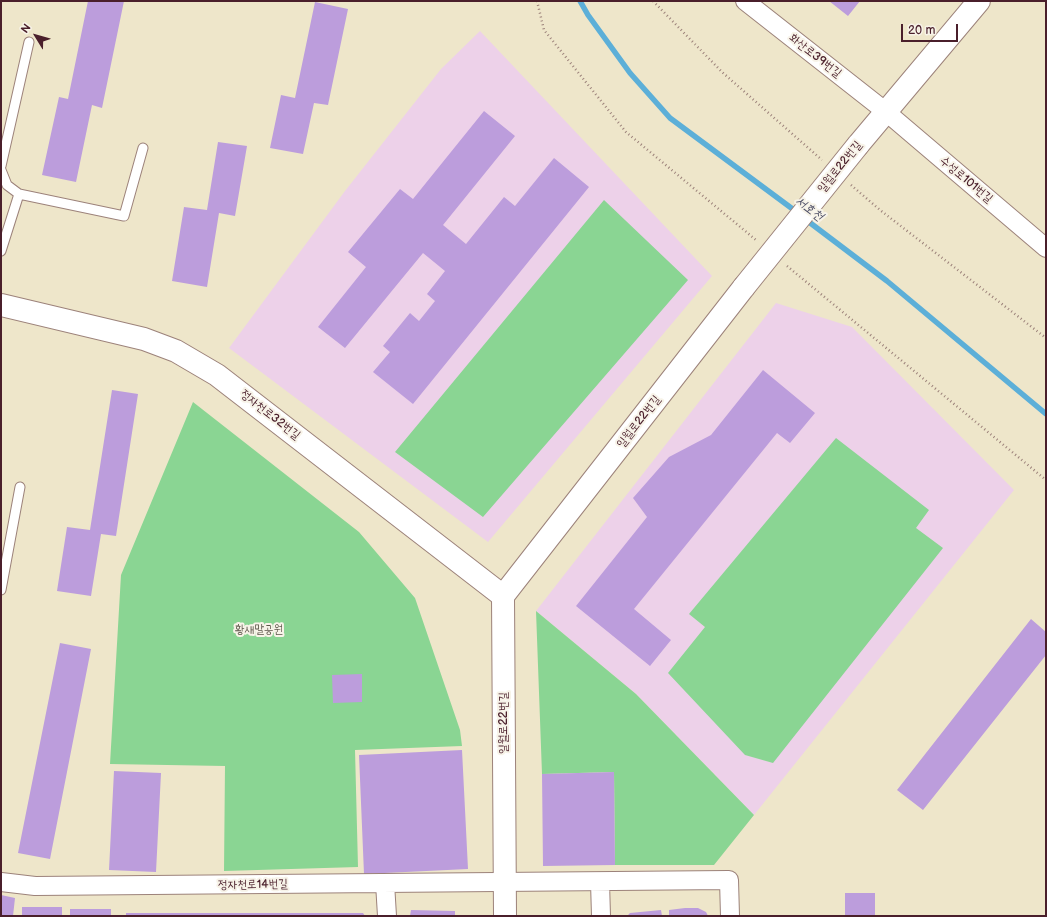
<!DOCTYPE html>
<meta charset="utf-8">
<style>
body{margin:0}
#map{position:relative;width:1047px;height:917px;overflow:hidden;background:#eee6ca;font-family:"Balsamiq Sans",sans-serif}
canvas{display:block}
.frame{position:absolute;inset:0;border:2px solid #4a1f2b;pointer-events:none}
.north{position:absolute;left:16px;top:16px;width:40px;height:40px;-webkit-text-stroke:3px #f7f3e8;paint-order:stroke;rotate:307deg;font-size:11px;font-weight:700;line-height:16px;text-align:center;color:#4a1f2b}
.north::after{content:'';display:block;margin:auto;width:14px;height:18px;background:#4a1f2b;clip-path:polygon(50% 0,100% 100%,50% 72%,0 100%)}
.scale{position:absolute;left:901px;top:24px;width:57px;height:18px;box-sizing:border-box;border:2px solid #4a1f2b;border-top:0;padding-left:5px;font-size:12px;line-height:14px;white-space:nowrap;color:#4a1f2b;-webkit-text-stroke:3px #f7f3e8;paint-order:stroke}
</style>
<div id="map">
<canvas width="1047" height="917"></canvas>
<div class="frame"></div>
<div class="north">N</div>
<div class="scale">20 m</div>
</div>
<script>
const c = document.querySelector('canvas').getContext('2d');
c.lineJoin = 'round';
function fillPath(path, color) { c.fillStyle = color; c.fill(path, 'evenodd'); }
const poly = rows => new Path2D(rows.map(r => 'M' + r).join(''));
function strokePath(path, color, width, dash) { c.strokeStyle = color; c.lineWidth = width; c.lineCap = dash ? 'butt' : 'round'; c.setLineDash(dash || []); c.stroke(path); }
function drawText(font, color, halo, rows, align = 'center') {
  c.font = font + ' "Balsamiq Sans","Poor Story",sans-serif'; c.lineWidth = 4; c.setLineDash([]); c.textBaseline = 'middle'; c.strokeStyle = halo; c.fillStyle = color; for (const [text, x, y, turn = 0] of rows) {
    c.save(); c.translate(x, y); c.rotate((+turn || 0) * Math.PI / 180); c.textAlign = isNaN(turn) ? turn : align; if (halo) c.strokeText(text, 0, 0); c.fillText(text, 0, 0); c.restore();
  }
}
fillPath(poly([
 [480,31,712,276,488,542,229,348,345,191,441,69],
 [776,303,852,327,1014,490,754,815,636,694,536,611]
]), '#edd1e9');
fillPath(poly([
 [604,200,688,280,483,517,395,452],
 [193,402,359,532,415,598,460,730,462,746,355,750,358,867,224,871,225,766,110,764,121,575],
 [836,438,929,510,916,528,943,548,773,763,745,755,668,673,705,627,689,614],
 [536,611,636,694,754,815,714,865,615,865,614,772,542,774]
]), '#8ad593');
strokePath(poly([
 [580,1,588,15,630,73,670,118,798,213],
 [805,219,887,281,1046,414]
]), '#5cafd8', 5.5);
fillPath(poly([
 [88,1,124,1,102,108,92,105,76,182,42,175,59,97,68,99],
 [829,1,860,1,848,16],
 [315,2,348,9,328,105,314,103,303,154,270,148,281,95,295,98],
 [484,111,515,136,443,225,466,244,504,197,515,206,554,158,589,187,413,404,373,372,390,352,383,346,410,313,419,321,435,301,427,294,445,271,423,253,345,348,318,327,366,267,348,252,400,189,413,199],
 [218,142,247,146,235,216,219,213,207,287,172,281,184,207,207,210],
 [763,370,815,413,790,443,777,433,634,609,671,640,650,666,576,606,647,517,633,498,669,457,711,435],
 [112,390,138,394,116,536,101,534,91,596,57,591,67,527,90,530],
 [1031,619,1046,632,1046,655,923,810,897,790],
 [60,643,91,649,50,859,18,853],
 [362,674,362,702,333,703,332,675],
 [462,750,468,869,364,874,359,755],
 [114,771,161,773,156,872,109,870],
 [614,772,615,865,543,866,542,774],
 [845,893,875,893,875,916,845,916],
 [1,895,15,898,13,916,1,916],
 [22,907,62,907,62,916,22,916],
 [685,908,698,908,706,912,708,916,669,916,669,910],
 [70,909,111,909,111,916,70,916],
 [411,910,455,911,455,916,410,916],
 [661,910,662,916,627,916,630,913],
 [126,913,363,913,365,916,126,916]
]), '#bc9ddc');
const service = poly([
 [1,166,29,42],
 [1,170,7,185,19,194,1,251],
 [19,194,124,216,143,148],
 [1,590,20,487]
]);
const minor = poly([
 [745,1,885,111,1046,248],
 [1,882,35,886,729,880,730,916],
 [600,882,601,916],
 [385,883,387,916]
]);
const tertiary = poly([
 [858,145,979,1],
 [1,305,144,339,176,351,217,375,503,596],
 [505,916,503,596,744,287]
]);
strokePath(service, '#9c827a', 11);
strokePath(minor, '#9c827a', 20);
strokePath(tertiary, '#9c827a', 24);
strokePath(poly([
 [537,1,544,30,626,132,756,240],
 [653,1,722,72,822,160],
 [851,185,880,210,1046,338],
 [787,266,1046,480]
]), '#9c827a', 2.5, [1, 3]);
strokePath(service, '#fff', 9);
strokePath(minor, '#fff', 18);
strokePath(tertiary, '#fff', 22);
const tertiaryBridge = poly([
 [744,287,858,145]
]);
strokePath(tertiaryBridge, '#9c827a', 24, []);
strokePath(tertiaryBridge, '#fff', 22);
drawText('12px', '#4a1f2b', '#f7f3e8', [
 ["화산로39번길",815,56,38],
 ["일월로22번길",840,167,-51],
 ["수성로101번길",966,180,40],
 ["정자천로32번길",270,415,38],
 ["일월로22번길",639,422,-52],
 ["일월로22번길",504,723,-90],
 ["정자천로14번길",253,885,-1]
]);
drawText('12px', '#5d564a', '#f7f3e8', [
 ["황새말공원",259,630]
]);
drawText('italic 13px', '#505168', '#f7f3e8', [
 ["서호천",809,209,37]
]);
</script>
